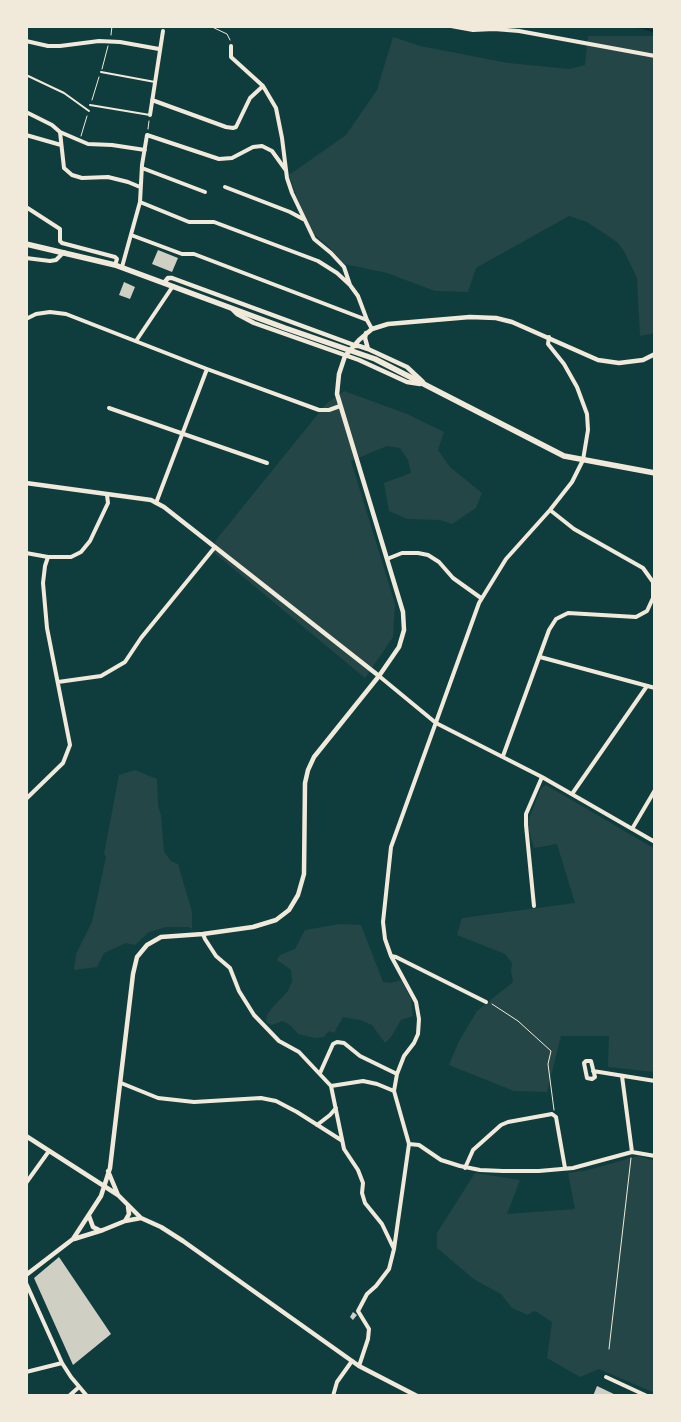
<!DOCTYPE html>
<style>
body{margin:0}
#map{position:relative;width:681px;height:1422px;overflow:hidden;background:#0f3d3e;font-family:"Alegreya Sans",sans-serif}
canvas{display:block}
.frame{position:absolute;inset:0;border:28px solid #f1e9da;pointer-events:none}
</style>
<div id="map">
<canvas width="681" height="1422"></canvas>
<div class="frame"></div>
</div>
<script>
const c = document.querySelector('canvas').getContext('2d');
c.lineJoin = 'round';
function fillPath(path, color) { c.fillStyle = color; c.fill(path, 'evenodd'); }
const poly = rows => new Path2D(rows.map(r => 'M' + r).join(''));
function strokePath(path, color, width, dash) { c.strokeStyle = color; c.lineWidth = width; c.lineCap = dash ? 'butt' : 'round'; c.setLineDash(dash || []); c.stroke(path); }
fillPath(poly([
 [588,36,655,36,655,333,640,336,637,278,624,251,617,242,587,222,569,216,476,268,468,292,435,291,387,273,344,264,329,247,313,233,298,201,289,175,346,135,377,90,393,37,420,46,508,63,570,69,585,65],
 [344,391,407,414,444,432,438,450,450,467,482,493,476,508,452,524,440,520,407,519,389,511,384,483,411,473,408,460,400,448,387,446,351,461,395,604,393,637,365,678,212,551,216,540,326,404],
 [135,770,157,779,158,806,161,815,164,852,171,861,178,864,192,912,192,929,189,927,166,927,149,932,135,945,126,943,104,953,97,967,74,970,76,954,92,922,106,857,104,854,119,775],
 [546,785,655,849,655,1072,608,1067,609,1036,561,1036,547,1092,514,1091,449,1065,458,1043,477,1011,513,982,511,971,512,963,505,954,457,935,462,918,575,903,557,844,534,848,527,824,541,788],
 [340,924,361,925,383,982,391,983,401,980,411,999,413,1016,401,1020,391,1037,385,1043,372,1025,360,1020,343,1017,334,1033,329,1031,324,1037,315,1038,298,1034,291,1026,283,1021,271,1025,266,1022,267,1015,272,1008,288,991,292,981,291,970,277,960,280,955,295,949,305,930],
 [638,1156,655,1161,655,1393,599,1369,580,1377,547,1358,552,1322,537,1312,533,1311,528,1315,512,1308,501,1294,475,1280,437,1248,437,1233,475,1173,520,1180,507,1214,575,1209,568,1173,588,1170]
]), '#244646');
strokePath(poly([
 [627,26,644,28,655,32]
]), '#0a2a2b', 2);
fillPath(poly([
 [158,250,178,258,172,272,152,264],
 [124,282,135,287,130,299,119,295],
 [59,1257,111,1334,73,1365,34,1278],
 [353,1312,357,1315,353,1320,350,1317],
 [597,1386,618,1396,593,1396]
]), '#cfcfc3');
strokePath(poly([
 [210,26,227,34,230,40],
 [111,35,112,26],
 [102,69,108,46],
 [92,100,99,77],
 [148,129,149,121],
 [81,136,87,116],
 [492,1004,518,1021,551,1051,548,1064,554,1110],
 [609,1349,631,1158]
]), '#f1e9da', 1);
strokePath(poly([
 [101,72,155,82],
 [26,75,64,93,89,111],
 [90,105,150,115]
]), '#f1e9da', 2);
strokePath(poly([
 [451,26,473,30,494,29,519,31,655,56],
 [26,41,48,46,60,46,99,41,120,42,159,49],
 [231,46,231,57,263,86,276,108,282,138,287,178,292,193,314,239,331,253,344,267,350,285],
 [152,100,226,127,233,128,236,127,250,98,263,86],
 [26,112,52,125,60,132,64,168,72,175,82,178,108,177,128,182,140,187],
 [150,115,163,31],
 [60,132,88,144,112,145,145,150],
 [26,135,61,145],
 [142,168,205,192],
 [225,187,290,212,303,219],
 [140,202,189,222,214,222,318,261,337,273,350,285,358,296,367,320],
 [26,207,60,229,60,241,62,243,115,257,117,259,115,265],
 [131,235,182,254,194,254,367,320,372,329],
 [26,258,50,261,56,260,64,252],
 [122,267,140,202,142,165,147,135,219,159,232,158,253,147,262,146,272,151,285,169],
 [26,319,36,314,50,312,66,314,207,369,319,410,329,410,340,406],
 [136,341,173,286],
 [109,408,267,463],
 [156,503,207,369],
 [26,553,48,557,71,557,81,552,90,541,108,503,107,495],
 [387,559,402,553,418,553,428,555,439,562,453,578,481,598],
 [540,657,655,688],
 [379,676,436,723,542,777,655,842],
 [58,682,101,676,125,662,141,638,215,547],
 [503,756,549,630,556,619,568,613,636,617,647,611,653,598,653,582,643,568,574,529,550,510],
 [572,794,647,686],
 [26,799,63,763,70,745,47,628,43,583,45,566,48,557],
 [632,829,655,790],
 [534,906,526,825,526,814,542,777],
 [203,934,205,939,216,956,230,968,239,991,254,1015,279,1041,299,1052,331,1086,344,1149,358,1170,363,1183,362,1193,365,1203,382,1224,394,1249],
 [391,956,396,957,486,1002],
 [586,1061,591,1061,595,1077,592,1079,587,1078,584,1063,586,1061],
 [593,1071,655,1081],
 [320,1073,333,1044,337,1042,344,1043,360,1056,397,1074],
 [622,1076,632,1152],
 [121,1083,158,1098,194,1102,261,1098,276,1101,297,1112,341,1140],
 [331,1086,363,1081,377,1084,394,1091],
 [317,1125,330,1115,336,1108],
 [409,1144,419,1145,441,1160,460,1166,480,1170,503,1171,539,1171,573,1168,632,1152,655,1156],
 [465,1168,473,1150,501,1125,508,1122,552,1114,556,1117,565,1168],
 [26,1183,49,1151],
 [26,1283,62,1363,71,1377,87,1396],
 [359,1366,368,1339,369,1329,358,1311,367,1294,376,1286,389,1269,394,1249,409,1144,394,1091,397,1074,404,1056,414,1043,418,1034,419,1019,416,1002,391,956,385,939,383,922,391,847,479,603,506,559,550,510,572,482,583,460,588,430,587,414,577,387,564,364,548,344,549,337],
 [26,1372,62,1363],
 [606,1377,647,1396],
 [69,1396,79,1387],
 [333,1396,337,1382,352,1361]
]), '#f1e9da', 4);
strokePath(poly([
 [164,283,168,278,172,278,354,345],
 [233,310,237,314,254,323,359,360,407,382,420,384],
 [366,333,365,338,368,349,407,367,423,382],
 [353,346,359,346,368,349],
 [26,483,151,500,164,507,379,676],
 [26,1136,118,1195,141,1218,161,1227,183,1241,359,1366,417,1396],
 [108,1171,118,1195],
 [89,1216,93,1227,99,1230],
 [125,1221,129,1214,128,1207],
 [74,1239,103,1230,125,1221,141,1218],
 [26,1275,73,1239,101,1196,110,1168,133,974,137,957,147,945,161,937,203,934,253,927,276,920,289,910,298,895,304,874,305,783,308,770,314,757,379,676,399,647,404,630,403,612,337,394,339,374,345,356,359,340,372,329,388,324,470,317,496,318,512,322,598,360,619,363,643,360,655,354]
]), '#f1e9da', 4.5);
strokePath(poly([
 [26,244,115,265,285,328,375,359,564,456,655,473]
]), '#f1e9da', 5.5);
</script>
